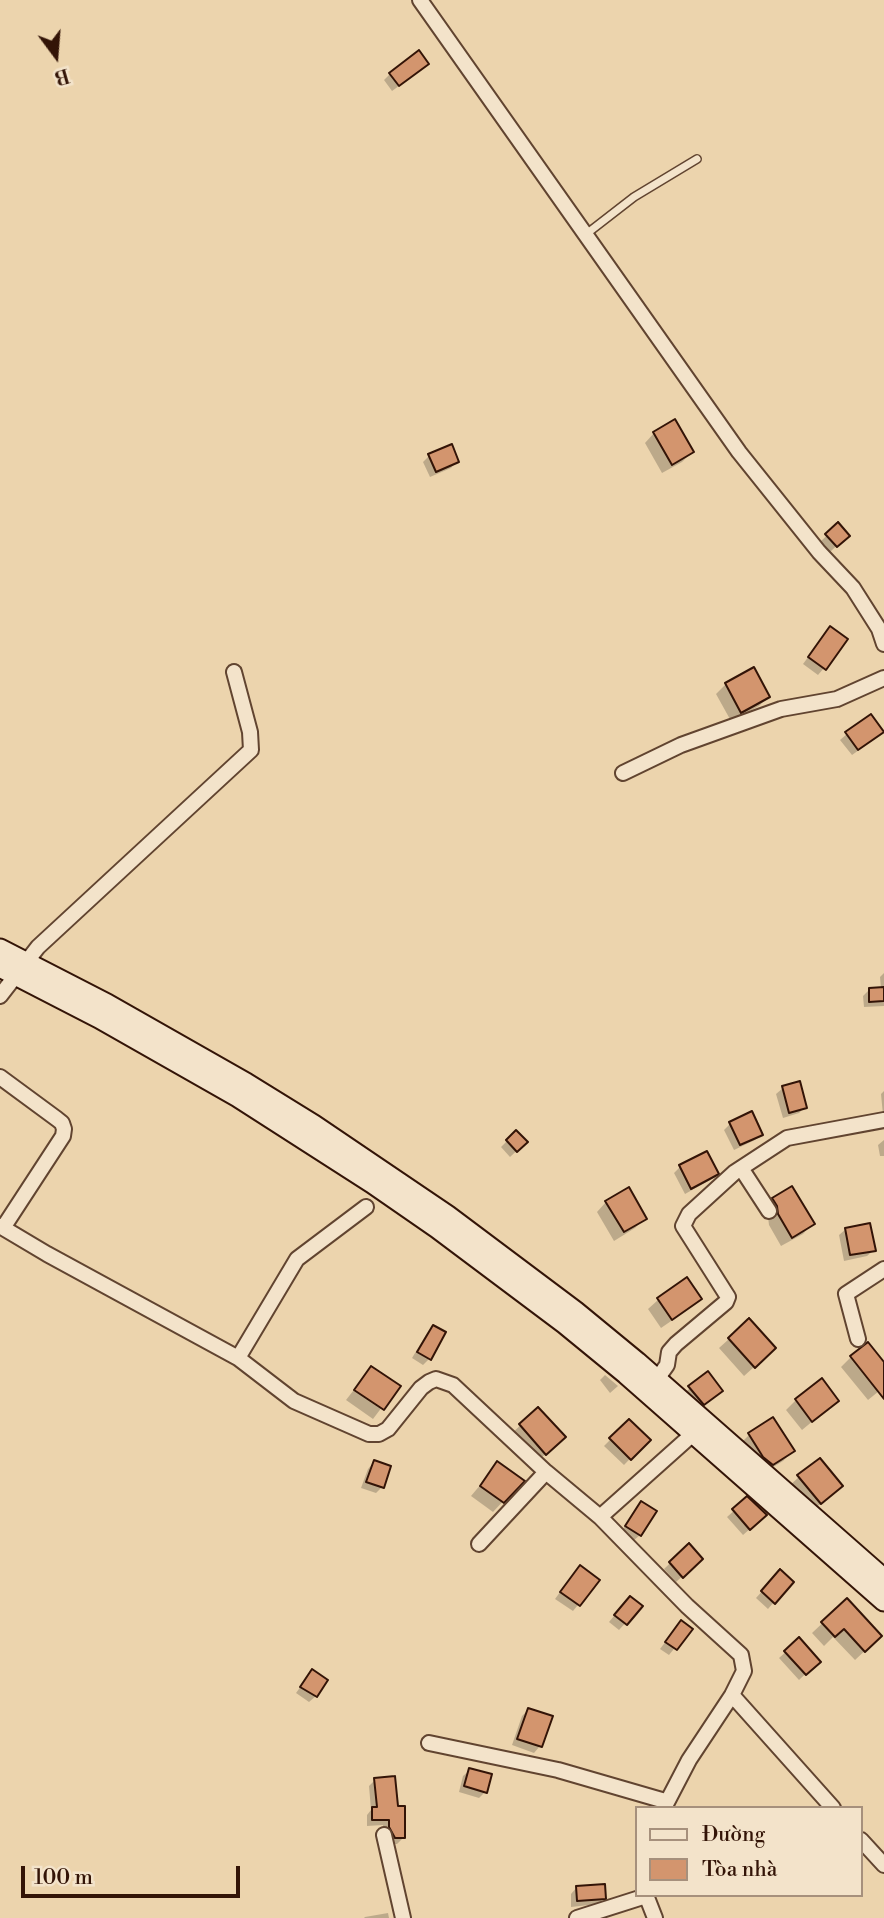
<!DOCTYPE html>
<meta charset="utf-8">
<style>
body{margin:0}
#map{position:relative;width:884px;height:1918px;overflow:hidden;background:#ecd4ad;font-family:"Libre Bodoni",serif}
canvas{display:block}
.legend{position:absolute;left:635px;top:1806px;width:228px;height:91px;box-sizing:border-box;background:#f3e3ca;border:2px solid #a6907c;margin:0;padding:9px 12px;list-style:none;font-size:21px;color:#331407}
.legend li{display:flex;align-items:center;gap:14px;height:35px}
.legend b{width:35px;border:2px solid #a6907c}
.north{position:absolute;left:21px;top:21px;width:70px;height:70px;-webkit-text-stroke:5px #f3e3ca;paint-order:stroke;rotate:164deg;font-size:19px;font-weight:700;line-height:28px;text-align:center;color:#331407}
.north::after{content:'';display:block;margin:auto;width:24px;height:32px;background:#331407;clip-path:polygon(50% 0,100% 100%,50% 72%,0 100%)}
.scale{position:absolute;left:21px;top:1866px;width:219px;height:32px;box-sizing:border-box;border:4px solid #331407;border-top:0;padding-left:9px;font-size:21px;line-height:24px;white-space:nowrap;color:#331407;-webkit-text-stroke:5px #f3e3ca;paint-order:stroke}
</style>
<div id="map">
<canvas width="884" height="1918"></canvas>
<ul class="legend">
<li><b style="height:9px;background:#f3e3ca"></b>Đường</li>
<li><b style="height:19px;background:#d3956e"></b>Tòa nhà</li>
</ul>
<div class="north">B</div>
<div class="scale">100 m</div>
</div>
<script>
const c = document.querySelector('canvas').getContext('2d');
c.lineJoin = 'round';
function fillPath(path, color) { c.fillStyle = color; c.fill(path, 'evenodd'); }
const poly = rows => new Path2D(rows.map(r => 'M' + r).join(''));
function strokePath(path, color, width, dash) { c.strokeStyle = color; c.lineWidth = width; c.lineCap = dash ? 'butt' : 'round'; c.setLineDash(dash || []); c.stroke(path); }
fillPath(poly([
 [421,70,392,91,384,80,390,74],
 [654,433,692,452,682,462,662,473,645,443],
 [429,456,457,461,451,468,430,477,423,462],
 [838,525,847,536,830,552,820,542],
 [830,628,824,668,818,675,803,664],
 [726,684,768,697,759,706,731,721,716,694],
 [847,734,876,738,852,755,840,740],
 [884,973,884,1006,864,1007,863,996,869,990,881,989,880,977],
 [783,1088,805,1107,799,1113,783,1118,776,1094],
 [884,1091,884,1115,883,1115,881,1094],
 [730,1124,761,1134,755,1140,734,1150,724,1130],
 [516,1132,526,1142,510,1157,501,1147],
 [884,1140,884,1156,880,1156,878,1145],
 [680,1167,717,1173,710,1180,685,1194,674,1173],
 [773,1199,812,1224,803,1234,781,1246,769,1225,768,1217,763,1209],
 [606,1202,645,1218,635,1228,614,1241,597,1212],
 [846,1229,874,1250,867,1256,844,1261,839,1235],
 [700,1298,690,1308,661,1328,648,1309,658,1300],
 [433,1327,430,1358,423,1365,412,1358,427,1333],
 [729,1339,764,1358,744,1376,719,1348],
 [851,1357,884,1365,884,1387,868,1400,841,1367],
 [371,1368,398,1386,373,1419,346,1400],
 [708,1374,715,1397,697,1410,683,1394],
 [605,1375,618,1386,610,1393,600,1380],
 [796,1400,837,1401,802,1430,786,1410],
 [538,1409,554,1447,535,1463,510,1435],
 [629,1421,648,1440,624,1465,604,1446],
 [749,1435,793,1451,783,1461,762,1474,740,1444],
 [374,1462,382,1487,376,1493,361,1488,368,1469],
 [498,1464,522,1481,493,1512,471,1496],
 [799,1477,831,1496,810,1512,789,1486],
 [747,1499,759,1521,743,1535,727,1517],
 [642,1503,640,1535,633,1541,620,1533],
 [688,1546,701,1559,676,1582,664,1569],
 [574,1573,598,1580,573,1611,555,1599],
 [774,1578,774,1602,768,1609,756,1598],
 [847,1600,870,1646,855,1660,833,1637,824,1646,812,1633],
 [624,1604,640,1607,619,1630,609,1622],
 [675,1629,690,1629,669,1655,660,1649],
 [799,1640,819,1661,799,1680,779,1658],
 [312,1671,316,1696,309,1702,296,1693],
 [528,1710,540,1746,534,1753,512,1745,522,1716],
 [470,1770,485,1792,479,1798,459,1792,463,1776],
 [375,1780,403,1838,397,1844,388,1844,384,1834,383,1825,367,1826,367,1815,371,1810,369,1786],
 [577,1887,604,1898,598,1904,571,1907,571,1894],
 [388,1913,389,1918,364,1918,365,1917]
]), '#0003');
const building = poly([
 [419,50,429,64,399,86,389,73,419,50],
 [675,419,694,452,672,465,653,432,675,419],
 [452,444,459,462,436,472,428,454,452,444],
 [838,522,850,536,837,547,825,534,838,522],
 [830,626,848,639,826,670,808,657,830,626],
 [754,667,770,697,741,713,725,683,754,667],
 [871,714,884,732,858,750,845,732,871,714],
 [884,987,884,1001,869,1002,869,988,884,987],
 [800,1081,807,1108,789,1113,782,1086,800,1081],
 [752,1111,763,1135,740,1145,729,1122,752,1111],
 [516,1130,528,1142,517,1152,506,1140,516,1130],
 [707,1151,719,1174,691,1189,679,1165,707,1151],
 [792,1186,815,1224,792,1238,778,1214,777,1206,772,1198,792,1186],
 [629,1187,647,1219,624,1232,605,1201,629,1187],
 [870,1223,876,1251,850,1255,845,1228,870,1223],
 [687,1277,702,1299,672,1320,657,1298,687,1277],
 [749,1318,776,1348,755,1368,728,1338,749,1318],
 [433,1325,446,1332,431,1360,417,1352,433,1325],
 [868,1342,884,1362,884,1399,850,1356,868,1342],
 [371,1366,401,1386,384,1410,354,1390,371,1366],
 [708,1371,723,1391,704,1405,688,1386,708,1371],
 [822,1378,839,1401,812,1422,795,1399,822,1378],
 [538,1407,566,1437,546,1455,519,1424,538,1407],
 [773,1417,795,1451,773,1465,763,1457,748,1433,773,1417],
 [629,1419,651,1440,631,1460,609,1438,629,1419],
 [820,1458,843,1486,821,1504,797,1475,820,1458],
 [374,1460,391,1466,384,1488,366,1482,374,1460],
 [497,1461,525,1481,504,1503,480,1486,497,1461],
 [747,1496,767,1515,750,1530,732,1509,747,1496],
 [641,1501,657,1511,641,1536,625,1526,641,1501],
 [689,1543,703,1559,683,1578,669,1562,689,1543],
 [580,1565,600,1580,580,1606,560,1592,580,1565],
 [780,1569,794,1582,775,1604,761,1591,780,1569],
 [630,1596,643,1606,627,1625,614,1615,630,1596],
 [847,1598,882,1636,865,1652,844,1629,835,1637,821,1622,847,1598],
 [681,1620,693,1629,677,1650,665,1642,681,1620],
 [799,1637,821,1662,806,1675,784,1651,799,1637],
 [312,1669,328,1680,317,1697,300,1687,312,1669],
 [528,1708,553,1716,542,1747,517,1739,528,1708],
 [469,1768,492,1774,487,1793,464,1786,469,1768],
 [395,1776,398,1806,405,1806,405,1838,395,1838,389,1827,389,1820,372,1820,372,1807,377,1807,374,1778,395,1776],
 [605,1884,606,1899,577,1901,576,1886,605,1884]
]);
fillPath(building, '#d3956e');
strokePath(building, '#331407', 2);
const service = poly([
 [585,235,634,197,697,159]
]);
const minor = poly([
 [420,0,739,452,819,552,853,588,879,629,884,644],
 [623,773,681,745,781,709,837,699,884,678],
 [0,996,38,947,251,750,250,732,234,672],
 [0,1077,57,1119,62,1123,64,1129,63,1136,3,1228],
 [741,1168,769,1211],
 [0,1226,47,1254,238,1358,294,1401,369,1434,379,1434,388,1429,421,1388,429,1382,436,1379,453,1385,546,1472,600,1517,687,1606,741,1655,744,1671,732,1695,689,1760,664,1808],
 [858,1339,846,1294,884,1269],
 [238,1358,297,1259,366,1207],
 [657,1379,667,1365,669,1352,676,1344,726,1302,728,1297,683,1226,689,1214,735,1172,787,1138,884,1120],
 [600,1517,694,1433],
 [479,1544,546,1472],
 [732,1695,833,1808],
 [429,1743,558,1770,665,1801],
 [384,1835,403,1918],
 [861,1840,884,1865],
 [646,1895,655,1918],
 [577,1918,646,1896]
]);
const secondary = poly([
 [0,949,107,1004,246,1083,314,1125,447,1215,575,1311,637,1362,884,1579],
 [0,967,99,1018,238,1097,372,1183,437,1228,565,1324,626,1374,884,1601]
]);
strokePath(service, '#614430', 10);
strokePath(minor, '#614430', 18);
strokePath(secondary, '#331407', 23);
strokePath(service, '#f3e3ca', 7);
strokePath(minor, '#f3e3ca', 14);
strokePath(secondary, '#f3e3ca', 19);
</script>
